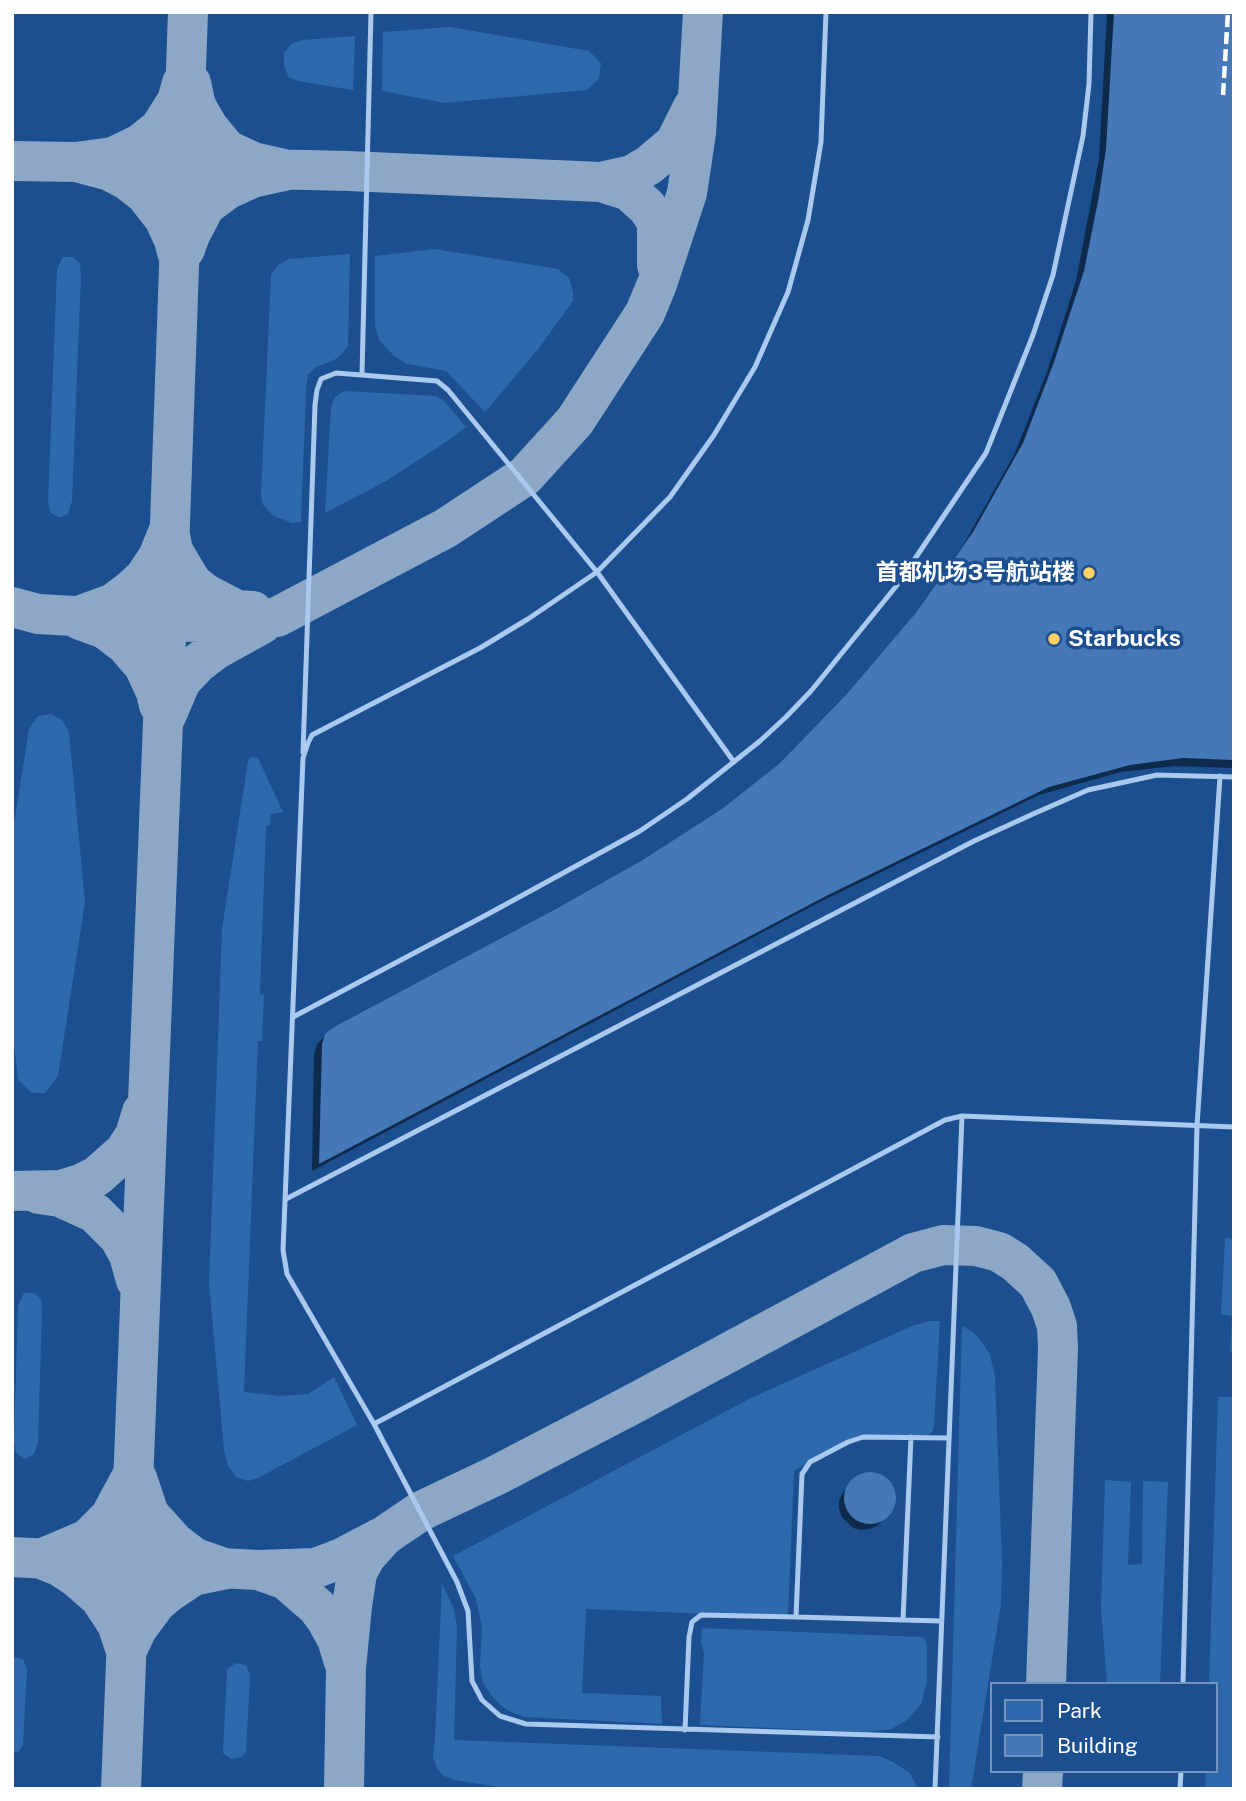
<!DOCTYPE html>
<meta charset="utf-8">
<style>
body{margin:0}
#map{position:relative;width:1246px;height:1801px;overflow:hidden;background:#1b4f8f;font-family:"Public Sans",sans-serif}
canvas{display:block}
.frame{position:absolute;inset:0;border:14px solid #fff;pointer-events:none}
.legend{position:absolute;left:990px;top:1682px;width:228px;height:91px;box-sizing:border-box;background:#1b4f8f;border:2px solid #7695bc;margin:0;padding:9px 12px;list-style:none;font-size:21px;color:#fff}
.legend li{display:flex;align-items:center;gap:14px;height:35px}
.legend b{width:35px;border:2px solid #7695bc}
</style>
<div id="map">
<canvas width="1246" height="1801"></canvas>
<div class="frame"></div>
<ul class="legend">
<li><b style="height:19px;background:#2e69ad"></b>Park</li>
<li><b style="height:19px;background:#4478b7"></b>Building</li>
</ul>
</div>
<script>
const c = document.querySelector('canvas').getContext('2d');
c.lineJoin = 'round';
function fillPath(path, color) { c.fillStyle = color; c.fill(path, 'evenodd'); }
const poly = rows => new Path2D(rows.map(r => 'M' + r).join(''));
function strokePath(path, color, width, dash) { c.strokeStyle = color; c.lineWidth = width; c.lineCap = dash ? 'butt' : 'round'; c.setLineDash(dash || []); c.stroke(path); }
function drawText(font, color, halo, rows, align = 'center') {
  c.font = font + ' "Public Sans","Noto Sans SC",sans-serif'; c.lineWidth = 7; c.setLineDash([]); c.textBaseline = 'middle'; c.strokeStyle = halo; c.fillStyle = color; for (const [text, x, y, turn = 0] of rows) {
    c.save(); c.translate(x, y); c.rotate((+turn || 0) * Math.PI / 180); c.textAlign = isNaN(turn) ? turn : align; if (halo) c.strokeText(text, 0, 0); c.fillText(text, 0, 0); c.restore();
  }
}
fillPath(poly([
 [450,27,589,51,601,63,599,78,587,90,445,103,382,91,383,32],
 [355,36,353,90,303,82,289,78,284,65,284,53,291,44,303,40],
 [435,249,558,269,569,278,573,292,573,301,539,348,485,412,446,371,407,364,394,356,379,340,375,325,375,256],
 [350,254,348,346,341,355,334,360,316,367,308,375,306,390,301,522,292,523,274,516,263,505,261,495,271,275,278,265,289,259],
 [63,257,73,257,80,264,81,276,72,501,68,514,59,518,50,512,48,501,57,269],
 [344,391,436,396,443,400,466,427,446,442,386,481,325,513,331,407,335,397],
 [51,714,62,720,69,732,85,902,58,1076,45,1093,32,1093,18,1080,12,1024,12,836,29,729,38,716],
 [250,757,258,758,283,812,271,814,270,825,266,826,260,994,264,995,262,1041,258,1041,244,1392,279,1396,308,1394,334,1377,357,1425,258,1478,248,1481,236,1477,228,1466,224,1450,209,1283,222,929,248,761],
 [1225,1238,1234,1239,1234,1352,1230,1352,1232,1316,1221,1314],
 [24,1293,35,1293,41,1299,42,1311,38,1442,34,1454,25,1459,16,1453,14,1442,18,1305],
 [930,1321,940,1321,934,1425,933,1431,929,1435,923,1436,859,1435,794,1471,788,1617,586,1609,582,1693,661,1696,662,1724,524,1717,507,1710,494,1699,483,1683,480,1666,482,1627,476,1599,453,1556,753,1397,912,1326],
 [962,1326,973,1332,982,1342,990,1355,995,1376,1002,1562,1001,1604,971,1789,949,1789],
 [1218,1397,1234,1397,1234,1789,1205,1789,1206,1771,1216,1771,1216,1684,1209,1684],
 [1105,1480,1131,1482,1128,1565,1142,1564,1143,1481,1168,1482,1160,1684,1107,1684,1101,1608],
 [442,1584,454,1609,457,1628,454,1740,879,1756,893,1762,910,1773,918,1789,512,1789,454,1780,442,1775,436,1766,433,1757,435,1738],
 [702,1628,922,1637,925,1640,927,1647,927,1681,921,1704,906,1721,891,1729,866,1732,700,1725,704,1652,701,1643],
 [13,1657,23,1659,27,1669,23,1746,18,1752,12,1753],
 [236,1663,246,1665,250,1675,246,1752,241,1757,231,1759,223,1753,227,1669]
]), '#2e69ad');
fillPath(poly([
 [1107,12,1234,12,1234,768,1174,766,1120,772,1039,795,816,904,312,1171,314,1054,317,1044,326,1035,642,863,723,810,779,766,838,706,906,626,965,542,1015,453,1047,372,1076,281,1099,159],
 [868,1474,883,1478,889,1483,895,1498,893,1506,890,1513,877,1526,869,1529,861,1530,853,1528,842,1517,839,1509,839,1501,842,1494,854,1480,860,1476]
]), '#0007');
strokePath(poly([
 [12,161,76,162,183,167,348,171,601,182,629,191,647,207,657,222,657,265],
 [601,182,632,175,649,165,675,143,693,107],
 [185,249,190,235,205,206,228,189,252,178,288,170,253,162,227,150,208,127,196,106,191,83],
 [177,252,174,240,164,218,145,194,127,180,110,171,76,162,113,157,140,144,160,128,177,101,182,83],
 [12,607,38,614,166,621,237,623,277,617,446,528,525,476,575,421,645,313,657,284,687,193,696,133,703,12],
 [81,615,114,603,131,590,144,578,158,557,169,530,173,551,192,583,206,594,237,610,253,611],
 [80,620,105,629,125,644,144,666,156,692,159,705],
 [166,716,181,681,198,663,215,650,262,624],
 [12,1191,61,1190,81,1184,97,1176,124,1152,135,1135,142,1112],
 [39,1194,60,1197,95,1213,119,1237,129,1255,136,1280],
 [12,1557,258,1570,316,1568,342,1558,384,1536,421,1511,495,1476,635,1403,913,1253,943,1245,976,1246,999,1252,1015,1262,1038,1283,1051,1308,1057,1326,1058,1349,1046,1684],
 [258,1570,286,1580,317,1607,326,1619,337,1639,344,1662],
 [125,1648,117,1624,100,1598,76,1577,61,1567,41,1559,88,1539,110,1517,132,1476],
 [128,1648,137,1629,156,1603,169,1592,193,1576,227,1569,195,1558,175,1543,149,1514,137,1478],
 [121,1789,163,722,188,12],
 [344,1789,346,1668,352,1606,357,1573,366,1556,384,1536],
 [1042,1789,1043,1771]
]), '#8da7c7', 40);
fillPath(poly([
 [1114,12,1234,12,1234,760,1183,758,1130,765,1049,787,826,896,319,1164,322,1044,325,1034,334,1027,556,909,641,861,722,809,779,764,846,695,914,615,973,532,1023,443,1054,362,1084,271,1099,196,1106,149],
 '844 1498a26 26 0 1 1 52 0a26 26 0 1 1-52 0Z'
]), '#4478b7');
strokePath(poly([
 [826,12,821,142,808,220,788,292,755,367,714,435,670,497,597,572,528,619,480,648,312,735,308,743,303,758,283,1250,287,1274,374,1424,945,1120,962,1116,1234,1127],
 [362,374,371,12],
 [303,752,315,405,317,390,321,379,336,373,437,381,448,390,597,572,734,762],
 [293,1017,490,913,640,831,687,799,760,741,786,717,811,691,898,584,986,453,1033,335,1053,275,1083,136,1089,84,1091,12],
 [286,1199,974,841,1033,814,1088,790,1157,775,1234,777],
 [374,1424,457,1582,468,1611,472,1681,482,1700,500,1716,526,1724,938,1737],
 [903,1620,911,1437],
 [941,1621,796,1617,802,1474,810,1462,848,1442,863,1437,949,1438],
 [1183,1684,1197,1126,1220,776],
 [685,1730,689,1637,692,1622,701,1615,796,1617],
 [935,1789,962,1116],
 [1180,1789,1181,1771]
]), '#a9c9ee', 5);
strokePath(poly([
 [1223,95,1228,12]
]), '#fff', 4.5, [12, 5]);
for (const [x, y, r, color] of [
 [1089,573,7,"#ffd166"],
 [1054,639,7,"#ffd166"]
]) { const dot = new Path2D(); dot.arc(x, y, r, 0, 2 * Math.PI); c.fillStyle = color; c.fill(dot); strokePath(dot, '#1b4f8f', 2.5); }
drawText('bold 23px', '#fff', '#1b4f8f', [
 ["首都机场3号航站楼",1075,573],
 ["Starbucks",1068,639,"left"]
], 'right');
</script>
